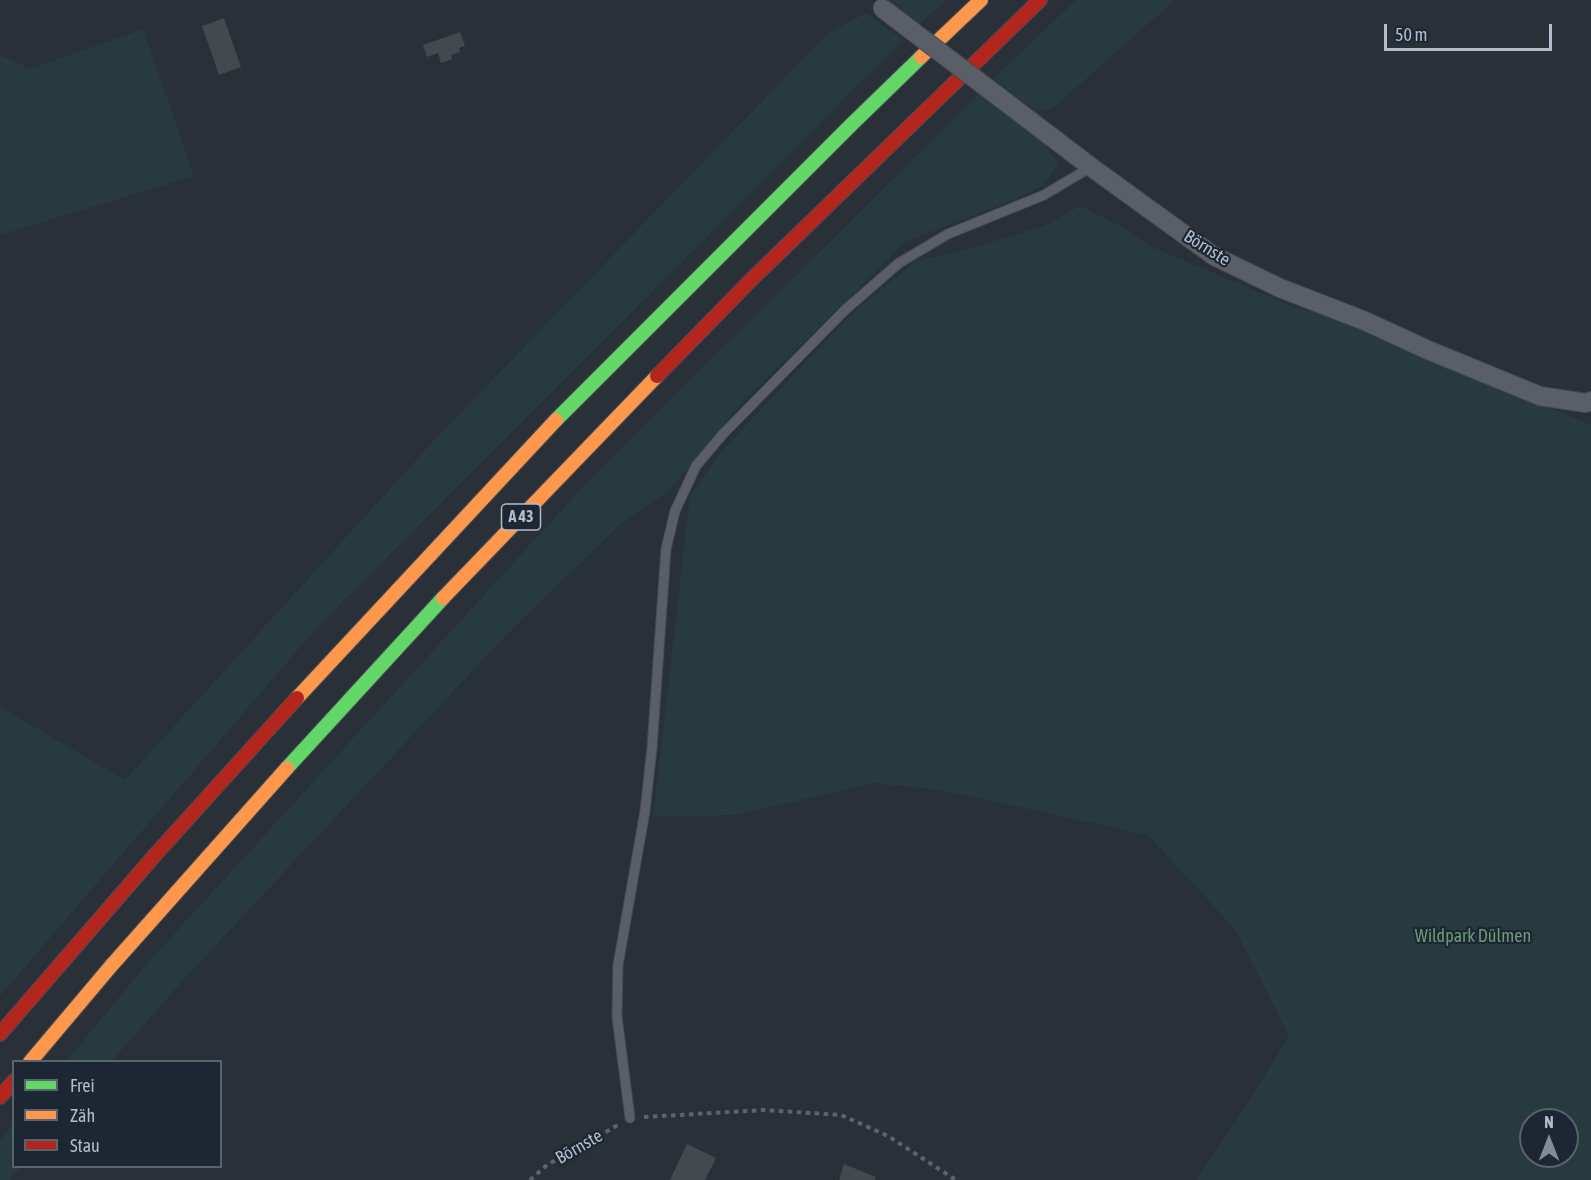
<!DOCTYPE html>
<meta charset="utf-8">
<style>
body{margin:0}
#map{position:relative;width:1591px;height:1180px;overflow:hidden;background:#2a3038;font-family:"Asap Condensed",sans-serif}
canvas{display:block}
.legend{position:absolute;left:12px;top:1060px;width:210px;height:108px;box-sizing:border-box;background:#1d2633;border:2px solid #59626f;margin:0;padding:8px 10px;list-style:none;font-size:18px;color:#b4bcc9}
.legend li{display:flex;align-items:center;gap:12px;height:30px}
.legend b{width:30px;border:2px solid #59626f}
.north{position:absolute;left:1519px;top:1108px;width:60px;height:60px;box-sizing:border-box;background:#1d2633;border:2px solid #59626f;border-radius:50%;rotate:0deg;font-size:16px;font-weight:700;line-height:24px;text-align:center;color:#b4bcc9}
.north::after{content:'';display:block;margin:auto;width:21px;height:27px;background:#848b96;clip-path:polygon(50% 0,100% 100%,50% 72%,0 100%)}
.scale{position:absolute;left:1384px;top:24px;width:168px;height:27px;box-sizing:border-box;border:3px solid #b4bcc9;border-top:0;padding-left:8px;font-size:18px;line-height:21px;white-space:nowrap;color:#b4bcc9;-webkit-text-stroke:4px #1d2633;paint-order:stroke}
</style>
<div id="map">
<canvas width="1591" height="1180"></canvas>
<ul class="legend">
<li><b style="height:8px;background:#63d668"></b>Frei</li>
<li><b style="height:8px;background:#ff974d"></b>Zäh</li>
<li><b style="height:8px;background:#b3261e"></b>Stau</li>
</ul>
<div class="north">N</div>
<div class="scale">50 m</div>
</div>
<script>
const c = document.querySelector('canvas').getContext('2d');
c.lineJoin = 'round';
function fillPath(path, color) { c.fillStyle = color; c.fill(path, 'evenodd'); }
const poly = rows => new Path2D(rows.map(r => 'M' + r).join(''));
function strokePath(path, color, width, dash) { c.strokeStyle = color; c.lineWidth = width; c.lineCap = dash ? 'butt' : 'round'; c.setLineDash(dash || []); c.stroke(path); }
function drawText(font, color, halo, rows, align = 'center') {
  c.font = font + ' "Asap Condensed",sans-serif'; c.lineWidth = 4.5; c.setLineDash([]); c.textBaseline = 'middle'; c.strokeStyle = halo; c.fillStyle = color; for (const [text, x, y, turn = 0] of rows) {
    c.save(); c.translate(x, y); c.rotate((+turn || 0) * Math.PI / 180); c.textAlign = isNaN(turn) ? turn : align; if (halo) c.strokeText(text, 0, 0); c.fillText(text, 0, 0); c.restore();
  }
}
fillPath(poly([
 [890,0,946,0,920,24],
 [1076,0,1175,0,1052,109,1036,111,993,79],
 [866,13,903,40,314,631,0,996,0,707,125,780,437,437,827,34],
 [143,29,194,176,0,235,0,55,30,69],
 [979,94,1041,140,1059,164,1043,185,1013,200,905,242,838,309,746,398,668,492,623,522,508,633,186,977,112,1061,66,1062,143,968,591,478],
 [1080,206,1123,227,1150,246,1299,309,1327,313,1591,425,1591,1180,1196,1180,1246,1106,1289,1036,1235,929,1148,835,941,790,874,783,736,815,653,817,690,497,719,454,849,316,917,260,959,252,1044,226],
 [1531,1120,1567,1120,1567,1156,1531,1156],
 [13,1124,14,1166,21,1167,9,1180,0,1180,0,1140]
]), '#273a3e');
fillPath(poly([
 [224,18,241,67,219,75,202,26],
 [460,32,465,46,459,48,460,52,451,55,452,59,441,63,438,53,427,57,423,45],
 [687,1144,716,1158,705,1180,670,1180],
 [844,1164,876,1177,875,1180,839,1180]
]), '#444950');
const lane = poly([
 [630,1118,617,1017,618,965,645,811,652,748,666,549,675,511,696,466,723,434,845,310,899,263,948,234,1044,195,1091,167]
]);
const street = poly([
 [982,84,1091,167,1214,256,1280,288,1365,321,1428,350,1540,396,1586,403,1591,401]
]);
const fast = poly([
 [556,420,851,125,921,57],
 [287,768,443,598]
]);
const slow = poly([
 [921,57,981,0],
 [443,598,657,376],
 [297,698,556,420],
 [30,1062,111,966,287,768]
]);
const jam = poly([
 [657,376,752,279,1040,0],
 [0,1034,155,855,297,698],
 [0,1097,14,1081]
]);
strokePath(lane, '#484c53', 11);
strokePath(street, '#484c53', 20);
strokePath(fast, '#474c53', 16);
strokePath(slow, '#474c53', 16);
strokePath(jam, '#474c53', 16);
strokePath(poly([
 [644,1117,764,1110,841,1115,888,1136,956,1180],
 [530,1180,547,1165,618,1125]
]), '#5d636a', 4, [4.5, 4.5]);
strokePath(lane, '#5a5e66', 9);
strokePath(street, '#5a5e66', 18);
strokePath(fast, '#63d668', 14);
strokePath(slow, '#ff974d', 14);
strokePath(jam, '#b3261e', 14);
const streetBridge = poly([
 [882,8,982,84]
]);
strokePath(streetBridge, '#484c53', 20, []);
strokePath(streetBridge, '#5a5e66', 18);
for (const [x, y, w] of [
 [521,517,39]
]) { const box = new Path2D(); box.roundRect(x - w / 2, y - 13, w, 26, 4.5); c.fillStyle = '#1d2633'; c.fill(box); strokePath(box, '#b4bcc9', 1.5); }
drawText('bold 16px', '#b4bcc9', null, [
 ["A 43",521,517]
]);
drawText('18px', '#b4bcc9', '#1d2633', [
 ["Börnste",1207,248,32],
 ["Börnste",579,1147,-30]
]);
drawText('18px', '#6b9a76', '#1d2633', [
 ["Wildpark Dülmen",1473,936]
]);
</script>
